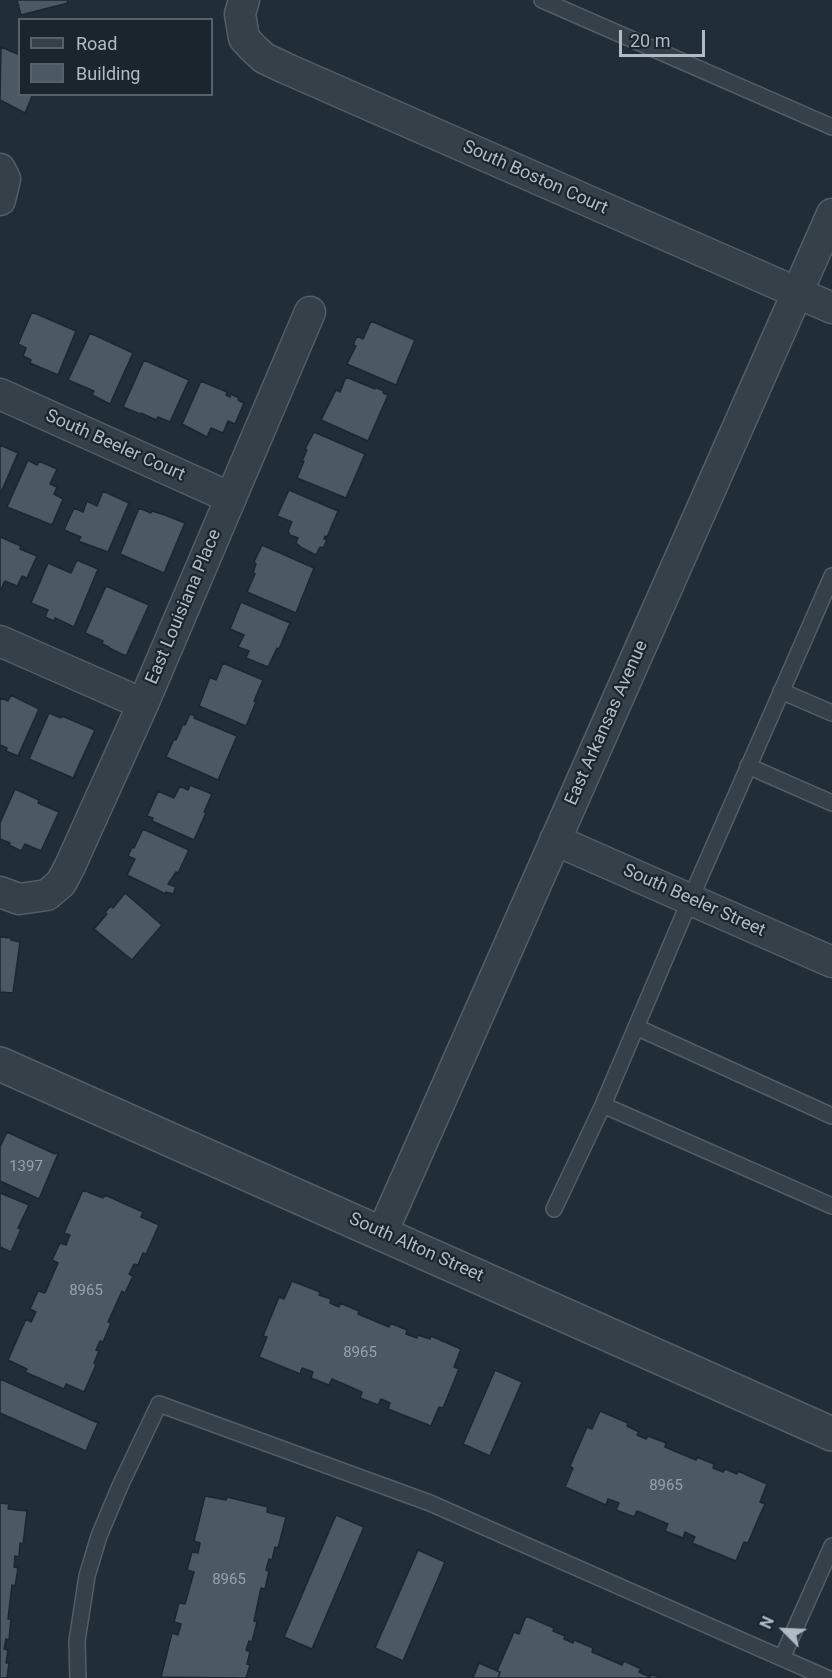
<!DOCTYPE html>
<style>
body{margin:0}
#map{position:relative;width:832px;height:1678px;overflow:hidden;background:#212e38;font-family:Roboto,sans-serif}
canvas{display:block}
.legend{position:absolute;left:18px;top:18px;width:195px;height:78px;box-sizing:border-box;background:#1a252d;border:2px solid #56616a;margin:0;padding:8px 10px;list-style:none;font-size:18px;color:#b0bbc5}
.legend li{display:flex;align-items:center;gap:12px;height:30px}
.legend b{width:30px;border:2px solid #56616a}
.north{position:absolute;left:754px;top:1600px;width:60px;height:60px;-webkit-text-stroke:4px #1a252d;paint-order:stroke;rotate:294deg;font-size:16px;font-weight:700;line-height:24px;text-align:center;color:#b0bbc5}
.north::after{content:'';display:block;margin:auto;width:21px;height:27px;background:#b0bbc5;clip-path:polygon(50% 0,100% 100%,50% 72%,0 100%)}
.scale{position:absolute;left:619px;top:30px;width:86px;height:27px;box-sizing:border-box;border:3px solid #b0bbc5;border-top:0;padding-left:8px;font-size:18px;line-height:21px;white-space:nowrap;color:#b0bbc5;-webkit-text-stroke:4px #1a252d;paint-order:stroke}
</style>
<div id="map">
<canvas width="832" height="1678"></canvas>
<ul class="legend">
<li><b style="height:8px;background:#354049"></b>Road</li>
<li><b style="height:16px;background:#4a5964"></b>Building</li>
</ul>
<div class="north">N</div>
<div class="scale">20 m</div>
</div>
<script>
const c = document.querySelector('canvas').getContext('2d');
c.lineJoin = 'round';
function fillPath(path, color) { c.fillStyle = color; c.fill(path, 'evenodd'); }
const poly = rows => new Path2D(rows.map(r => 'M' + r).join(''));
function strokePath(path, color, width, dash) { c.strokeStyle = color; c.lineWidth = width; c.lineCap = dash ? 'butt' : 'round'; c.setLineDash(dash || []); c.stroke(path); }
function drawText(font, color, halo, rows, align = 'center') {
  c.font = font + ' Roboto,sans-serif'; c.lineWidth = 4.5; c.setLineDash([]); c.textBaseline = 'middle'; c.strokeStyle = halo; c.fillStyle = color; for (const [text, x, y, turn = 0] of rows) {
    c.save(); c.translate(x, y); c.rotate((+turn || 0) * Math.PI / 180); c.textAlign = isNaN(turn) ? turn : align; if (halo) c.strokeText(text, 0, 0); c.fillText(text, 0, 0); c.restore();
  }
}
const building = poly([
 [17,0,67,0,68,3,21,15,17,0],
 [1,47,20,55,20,94,33,94,25,113,0,100,1,47],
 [32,312,76,331,58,375,30,363,31,360,23,356,26,348,18,344,32,312],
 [371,321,415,340,396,385,347,364,356,346,353,345,357,336,363,339,371,321],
 [90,333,133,353,110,404,92,395,94,391,68,380,90,333],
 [144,360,189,380,170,422,158,417,156,420,141,413,140,414,123,407,144,360],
 [346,377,375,389,375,387,384,391,383,393,388,395,368,441,321,420,336,390,340,392,346,377],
 [201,381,227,392,226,395,230,397,231,394,239,398,238,400,244,403,235,424,228,421,223,433,211,428,207,437,182,424,201,381],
 [314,432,365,454,346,498,297,478,304,461,302,461,307,450,305,449,314,432],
 [0,445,18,453,0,495,0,445],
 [28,460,37,465,39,461,57,469,50,484,57,487,54,494,63,499,52,525,7,507,28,460],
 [289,490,338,511,327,537,325,536,324,539,327,540,323,548,320,547,316,555,302,548,296,543,298,538,290,535,288,531,292,522,277,516,289,490],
 [103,491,129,503,108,552,78,541,81,537,64,530,74,508,83,512,87,501,97,506,103,491],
 [139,508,151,513,152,511,165,515,185,523,164,573,120,554,139,508],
 [0,537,21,546,20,549,37,556,27,578,22,576,17,586,5,581,1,589,0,588,0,537],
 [262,545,314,568,296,613,247,592,255,574,253,573,256,564,254,562,262,545],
 [77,560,98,569,74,627,55,618,54,621,45,617,48,610,31,603,48,563,71,573,77,560],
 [106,586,149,605,126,656,109,648,109,647,102,644,103,641,85,633,106,586],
 [241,602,290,623,279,649,277,648,268,667,246,658,249,651,238,647,244,635,230,629,241,602],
 [223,663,263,680,254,701,256,702,246,726,199,706,210,677,216,680,223,663],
 [11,695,39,709,18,756,6,751,7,748,0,745,0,698,8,701,11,695],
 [49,713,61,718,62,716,95,730,73,778,29,759,49,713],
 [190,714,195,716,194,718,237,736,218,780,166,757,174,739,176,740,183,724,185,725,190,714],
 [190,785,212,794,204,812,206,813,194,840,152,821,153,818,147,816,158,791,174,798,180,786,188,790,190,785],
 [15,789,39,800,38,803,59,812,41,851,25,844,21,851,9,845,10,843,0,839,0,823,15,789],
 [143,829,189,850,178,873,176,872,168,884,176,887,173,894,166,892,166,894,127,875,135,859,128,856,132,847,134,848,143,829],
 [125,893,162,925,132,960,94,929,107,914,105,912,111,906,113,908,125,893],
 [0,937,11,938,11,940,20,942,13,993,0,992,0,937],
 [7,1132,55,1154,55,1153,58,1154,39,1199,0,1181,0,1147,7,1132],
 [83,1190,103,1198,105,1195,143,1212,141,1217,159,1225,146,1254,143,1253,138,1265,134,1264,129,1274,133,1276,125,1293,122,1291,108,1322,111,1323,103,1342,100,1341,96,1350,99,1351,94,1363,96,1365,84,1392,66,1384,64,1389,25,1372,27,1369,8,1360,26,1319,31,1322,36,1312,30,1309,38,1291,45,1293,58,1263,52,1260,60,1243,66,1245,70,1235,64,1233,83,1190],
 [0,1193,29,1205,18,1228,21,1229,11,1252,0,1247,0,1193],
 [292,1281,320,1292,319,1295,331,1299,330,1303,339,1307,340,1303,359,1311,358,1314,389,1327,390,1323,407,1330,406,1334,417,1338,418,1335,430,1339,431,1336,461,1349,454,1367,459,1369,443,1408,439,1407,431,1426,388,1409,390,1403,381,1399,378,1405,360,1398,362,1392,332,1379,329,1385,311,1378,313,1372,302,1368,300,1374,259,1357,267,1337,263,1336,279,1297,284,1299,292,1281],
 [495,1370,522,1382,490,1456,463,1444,495,1370],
 [0,1379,98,1423,86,1451,0,1413,0,1379],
 [600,1411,628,1423,627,1426,639,1432,637,1435,646,1439,648,1436,666,1443,665,1447,696,1460,697,1457,714,1464,713,1468,723,1472,725,1469,737,1474,738,1471,767,1484,760,1502,765,1504,759,1517,748,1543,744,1542,736,1561,692,1543,695,1537,685,1532,683,1538,665,1531,668,1524,637,1511,634,1517,616,1510,619,1503,608,1499,606,1505,565,1487,573,1468,570,1466,587,1427,592,1429,600,1411],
 [205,1496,226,1500,227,1497,268,1507,267,1512,286,1517,278,1548,275,1547,272,1560,269,1559,266,1570,269,1571,265,1589,261,1588,254,1621,257,1622,252,1642,249,1641,246,1650,250,1652,247,1664,250,1665,246,1678,161,1677,172,1633,178,1635,181,1624,174,1622,179,1603,185,1604,194,1572,187,1570,192,1552,198,1553,200,1543,194,1541,205,1496],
 [0,1503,9,1504,8,1509,27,1511,23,1544,20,1543,19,1557,15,1556,14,1567,18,1568,15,1586,12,1585,8,1619,11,1619,9,1640,6,1639,4,1649,8,1650,6,1663,9,1663,7,1678,0,1678,0,1503],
 [336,1515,364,1527,312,1649,284,1637,336,1515],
 [418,1550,445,1562,403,1661,375,1648,418,1550],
 [526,1616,554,1628,553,1631,565,1636,564,1639,573,1643,574,1640,593,1648,592,1652,622,1665,624,1661,641,1669,639,1672,650,1677,651,1674,662,1678,498,1678,500,1672,497,1671,514,1632,519,1634,526,1616],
 [479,1663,500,1672,498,1678,473,1678,479,1663]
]);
fillPath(building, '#4a5964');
strokePath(building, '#1c272f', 1.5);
const service = poly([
 [542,0,832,127],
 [781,691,832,713],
 [748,766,832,803],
 [636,1027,832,1116],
 [603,1105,832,1206],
 [554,1209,603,1105,690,900,832,576],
 [782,1658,832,1546],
 [78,1678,77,1641,87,1576,99,1536,120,1486,159,1404,430,1503,827,1678]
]);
const minor = poly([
 [244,0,240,14,244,38,253,48,264,58,285,68,832,308],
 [0,169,5,179,0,200],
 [0,394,231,498],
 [0,641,143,704],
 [555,840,832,962],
 [0,892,19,899,47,895,61,883,70,866,143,704,310,312],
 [382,1233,832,214]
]);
const tertiary = poly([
 [0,1064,832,1434]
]);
strokePath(service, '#535e66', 18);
strokePath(minor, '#535e66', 33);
strokePath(tertiary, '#535e66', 36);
strokePath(service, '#354049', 15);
strokePath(minor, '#354049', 30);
strokePath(tertiary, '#354049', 33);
drawText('15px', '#96a2ad', null, [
 ["1397",26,1167],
 ["8965",86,1291],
 ["8965",360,1353],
 ["8965",666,1486],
 ["8965",229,1580]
]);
drawText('18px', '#b0bbc5', '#1a252d', [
 ["South Boston Court",535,178,24],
 ["South Beeler Court",115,446,24],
 ["East Louisiana Place",184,607,-67],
 ["East Arkansas Avenue",607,723,-66],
 ["South Beeler Street",694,901,24],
 ["South Alton Street",416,1248,24]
]);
</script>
